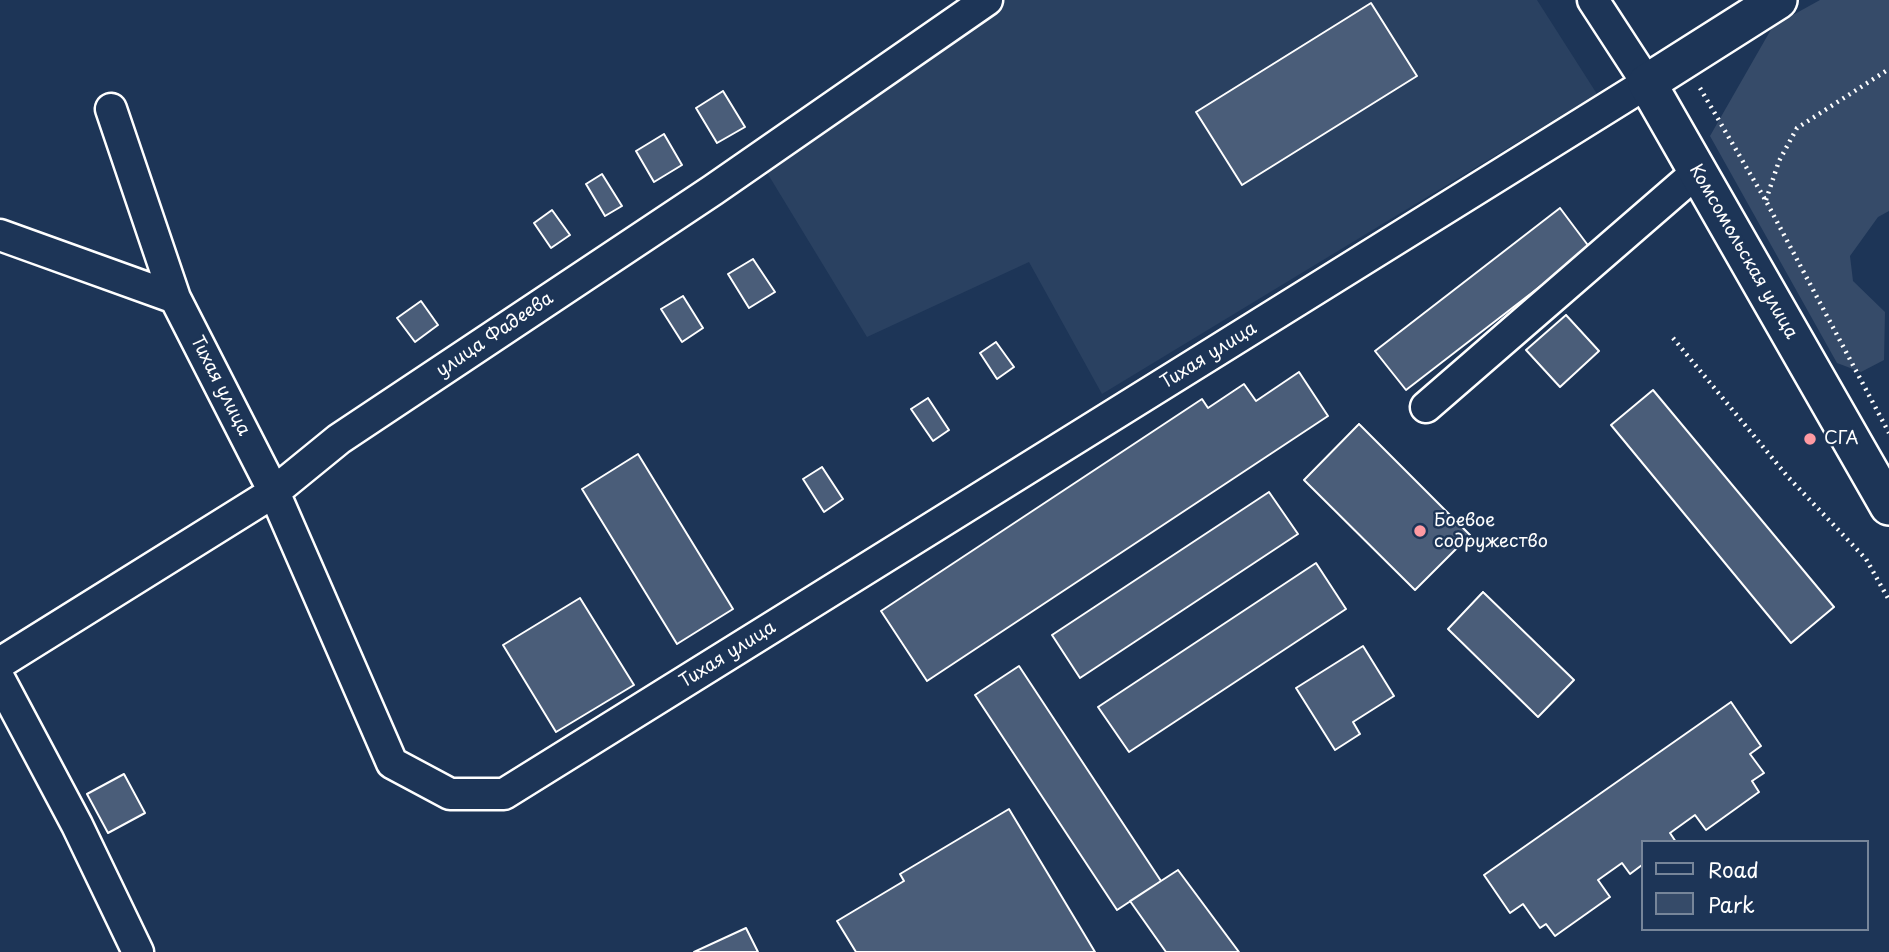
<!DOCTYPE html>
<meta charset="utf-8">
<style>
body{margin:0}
#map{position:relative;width:1889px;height:952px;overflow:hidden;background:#1d3557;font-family:"Playpen Sans",sans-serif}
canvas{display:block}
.legend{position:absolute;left:1641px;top:840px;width:228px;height:91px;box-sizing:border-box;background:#1d3557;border:2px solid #77869a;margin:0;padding:9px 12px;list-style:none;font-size:21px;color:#fff}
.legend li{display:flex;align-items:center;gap:14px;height:35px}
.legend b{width:35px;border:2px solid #77869a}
</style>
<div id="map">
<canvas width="1889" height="952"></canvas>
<ul class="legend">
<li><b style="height:9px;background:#1d3557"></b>Road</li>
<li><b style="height:19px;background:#364b69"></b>Park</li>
</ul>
</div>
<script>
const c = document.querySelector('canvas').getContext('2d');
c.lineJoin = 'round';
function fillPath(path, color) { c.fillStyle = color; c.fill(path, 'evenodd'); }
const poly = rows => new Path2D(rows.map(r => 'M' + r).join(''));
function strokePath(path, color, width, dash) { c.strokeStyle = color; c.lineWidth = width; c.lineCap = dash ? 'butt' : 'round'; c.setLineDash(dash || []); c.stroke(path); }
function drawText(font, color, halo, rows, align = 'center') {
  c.font = font + ' "Playpen Sans",sans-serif'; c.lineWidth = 5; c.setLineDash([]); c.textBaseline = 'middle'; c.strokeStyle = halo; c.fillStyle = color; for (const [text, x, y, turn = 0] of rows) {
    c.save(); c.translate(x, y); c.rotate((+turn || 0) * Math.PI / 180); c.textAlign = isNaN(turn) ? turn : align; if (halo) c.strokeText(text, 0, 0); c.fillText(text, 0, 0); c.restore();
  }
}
fillPath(poly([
 [998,0,1537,0,1597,94,1102,394,1029,262,867,337,766,171]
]), '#2a4161');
fillPath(poly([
 [1820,0,1889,0,1889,211,1878,217,1850,256,1853,281,1885,312,1884,360,1861,372,1837,363,1710,136,1773,26]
]), '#364b69');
const building = poly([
 [1371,3,1417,76,1242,185,1196,112,1371,3],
 [723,91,745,127,717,143,696,108,723,91],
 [664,134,682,165,654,182,636,151,664,134],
 [602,174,622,206,605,216,586,184,602,174],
 [1560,208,1590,248,1406,390,1375,351,1560,208],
 [552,210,570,235,551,248,534,223,552,210],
 [753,259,775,292,749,308,728,274,753,259],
 [683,296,703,328,682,342,661,309,683,296],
 [421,301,438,325,415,342,397,318,421,301],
 [1566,315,1599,351,1560,387,1526,350,1566,315],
 [996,342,1014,367,997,379,980,353,996,342],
 [1299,372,1328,416,927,681,881,611,1202,399,1208,408,1244,384,1256,401,1299,372],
 [1653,390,1834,607,1791,643,1611,425,1653,390],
 [928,398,949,430,933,441,911,409,928,398],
 [1359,424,1470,535,1415,590,1304,480,1359,424],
 [638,454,733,609,677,644,582,489,638,454],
 [822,467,843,499,824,512,803,479,822,467],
 [1269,492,1298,534,1080,678,1052,635,1269,492],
 [1316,563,1346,609,1129,752,1098,707,1316,563],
 [1483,592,1574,680,1538,717,1448,629,1483,592],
 [580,598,634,685,556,732,503,645,580,598],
 [1363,646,1394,696,1353,722,1360,734,1335,750,1296,688,1363,646],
 [1019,666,1161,881,1117,910,975,695,1019,666],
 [1731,702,1761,746,1750,754,1764,773,1752,781,1759,792,1706,830,1695,815,1670,833,1676,842,1642,842,1642,865,1630,874,1622,863,1598,880,1610,897,1555,936,1546,924,1540,928,1523,904,1510,913,1484,875,1731,702],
 [124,774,145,813,108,833,87,794,124,774],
 [1009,809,1095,952,856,952,837,921,904,881,900,874,1009,809],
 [1178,870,1239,952,1166,952,1130,901,1178,870],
 [746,928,758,952,694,952,746,928]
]);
fillPath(building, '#4a5d79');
strokePath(building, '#fff', 2);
const minor = poly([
 [111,109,175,298],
 [0,235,175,298,274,492,392,763,450,794,504,794,1647,83,1593,0],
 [1426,407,1697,172],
 [0,663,274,492,339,439,713,190,987,0],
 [0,680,77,825,138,952]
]);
const major = poly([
 [1778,0,1647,83,1889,506]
]);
strokePath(minor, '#fff', 35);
strokePath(major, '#fff', 42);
strokePath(poly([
 [1700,88,1766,201,1889,433],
 [1766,200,1779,161,1797,128,1889,69],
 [1673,338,1788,477,1866,559,1889,600]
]), '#fff', 4.5, [2, 5]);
strokePath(minor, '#1d3557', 30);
strokePath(major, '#1d3557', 37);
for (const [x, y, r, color] of [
 [1810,439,7,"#ff9aa2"],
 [1420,531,7,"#ff9aa2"]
]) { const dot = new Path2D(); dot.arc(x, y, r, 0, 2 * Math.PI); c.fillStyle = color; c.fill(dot); strokePath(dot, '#1d3557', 2.5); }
drawText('18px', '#fff', '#1d3557', [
 ["Комсомольская улица",1743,252,60],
 ["улица Фадеева",495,335,-34],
 ["Тихая улица",1209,356,-32],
 ["Тихая улица",220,386,63],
 ["Тихая улица",728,655,-32]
]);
drawText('18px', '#fff', '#1d3557', [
 ["СГА",1824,439],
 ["Боевое",1434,521],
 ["содружество",1434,542]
], 'left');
</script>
